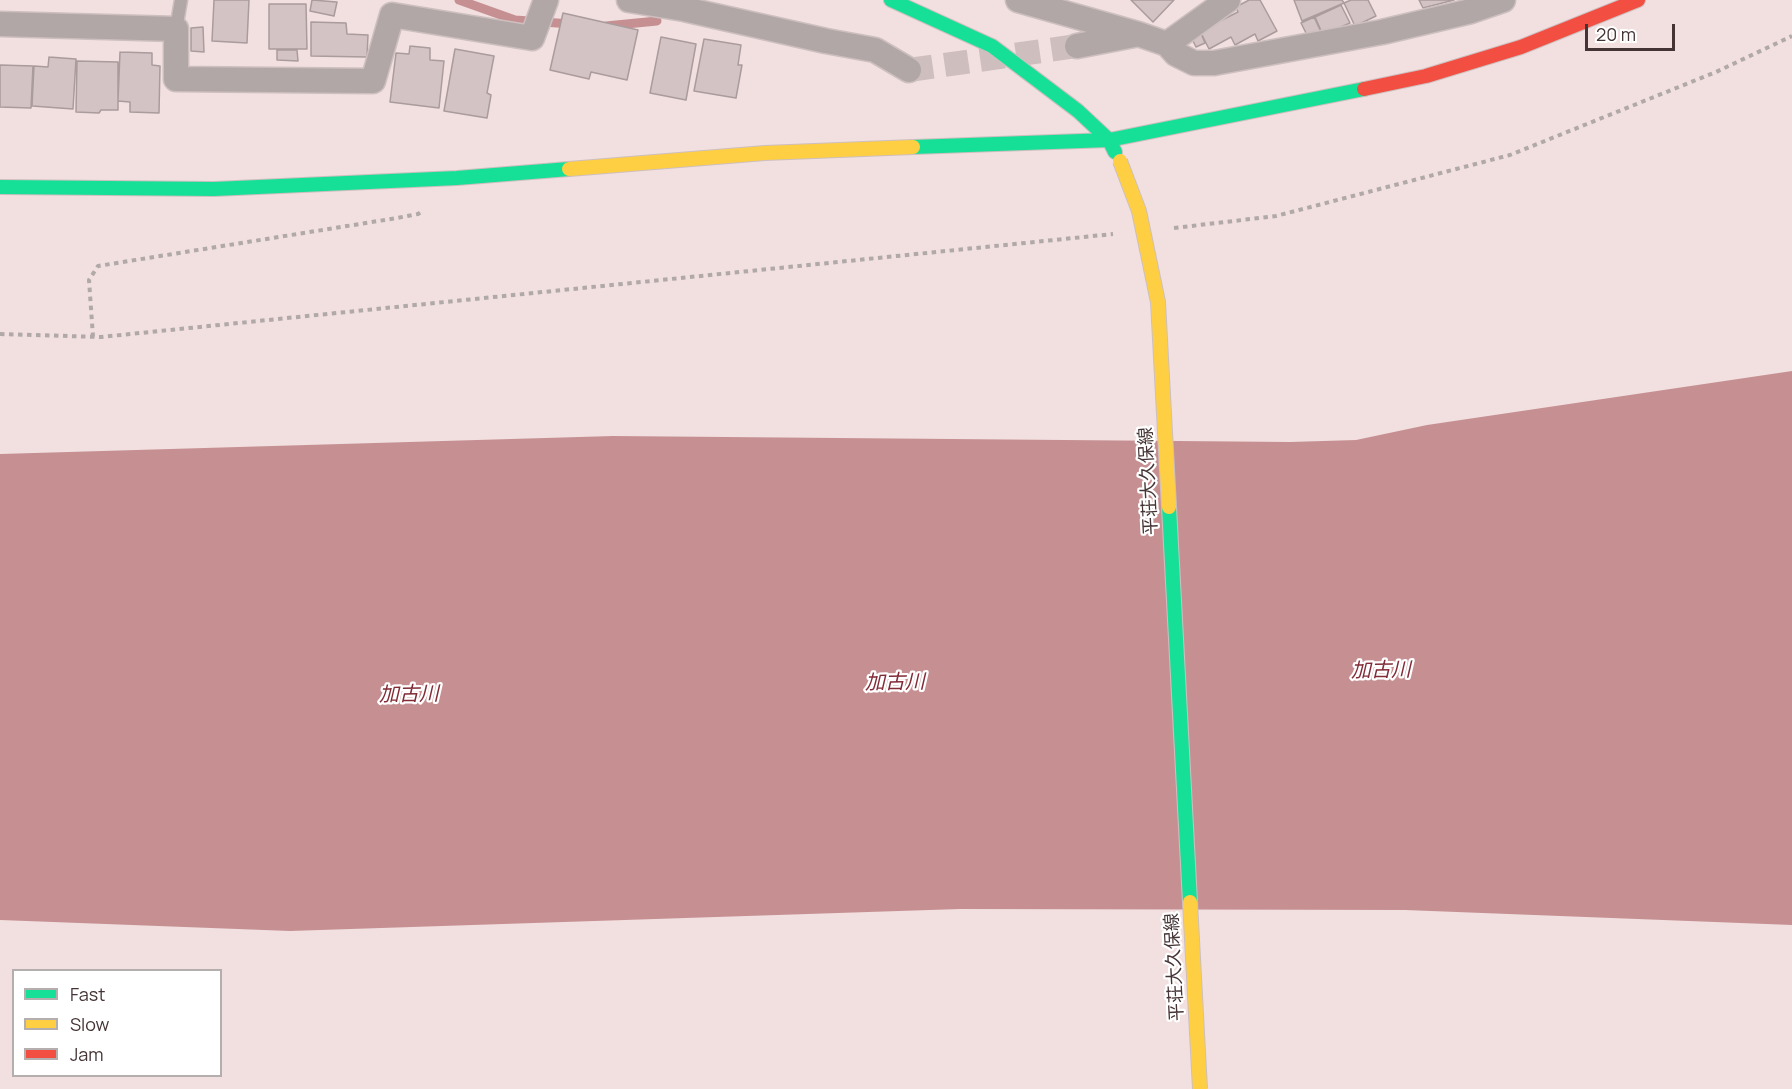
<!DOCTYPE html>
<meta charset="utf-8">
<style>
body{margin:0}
#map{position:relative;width:1792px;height:1089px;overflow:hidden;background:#f2e0e0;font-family:Manrope,sans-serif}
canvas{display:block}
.legend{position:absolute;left:12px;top:969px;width:210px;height:108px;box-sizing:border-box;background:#fff;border:2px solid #b5aeae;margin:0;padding:8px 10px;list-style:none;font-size:18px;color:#453435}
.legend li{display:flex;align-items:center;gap:12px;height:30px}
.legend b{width:30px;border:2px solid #b5aeae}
.scale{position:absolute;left:1585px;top:24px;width:90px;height:27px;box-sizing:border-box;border:3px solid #453435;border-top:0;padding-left:8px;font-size:18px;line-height:21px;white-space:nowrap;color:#453435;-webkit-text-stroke:4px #fff;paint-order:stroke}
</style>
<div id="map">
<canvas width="1792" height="1089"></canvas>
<ul class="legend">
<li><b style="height:8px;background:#16e098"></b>Fast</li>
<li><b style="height:8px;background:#ffcf43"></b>Slow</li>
<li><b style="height:8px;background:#f24e42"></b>Jam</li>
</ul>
<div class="scale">20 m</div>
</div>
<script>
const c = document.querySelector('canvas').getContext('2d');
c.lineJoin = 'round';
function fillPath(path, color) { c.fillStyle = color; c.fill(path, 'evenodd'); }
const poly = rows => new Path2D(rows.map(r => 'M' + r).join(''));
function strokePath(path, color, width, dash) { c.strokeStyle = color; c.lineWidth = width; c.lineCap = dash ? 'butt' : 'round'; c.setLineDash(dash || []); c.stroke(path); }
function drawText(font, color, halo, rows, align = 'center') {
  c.font = font + ' Manrope,"Noto Sans JP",sans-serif'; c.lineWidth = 4.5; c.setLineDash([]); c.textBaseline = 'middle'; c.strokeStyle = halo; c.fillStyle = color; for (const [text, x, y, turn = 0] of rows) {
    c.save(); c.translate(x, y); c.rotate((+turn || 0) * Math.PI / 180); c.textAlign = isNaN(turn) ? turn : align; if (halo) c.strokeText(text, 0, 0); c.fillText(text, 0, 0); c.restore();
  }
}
fillPath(poly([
 [1792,371,1792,925,1405,910,960,909,290,931,0,920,0,454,613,436,1290,442,1356,440,1427,425]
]), '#c69093');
strokePath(poly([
 [459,0,515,20,571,24],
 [606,26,657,21]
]), '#c69093', 9);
const building = poly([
 [214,0,249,0,247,43,212,41,214,0],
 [312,0,337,2,334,16,310,11,312,0],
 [1131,0,1174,0,1153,22,1131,0],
 [1249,0,1260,0,1277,31,1258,41,1255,34,1235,45,1231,37,1209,49,1200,31,1238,12,1236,7,1249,0],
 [1294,0,1342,0,1344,3,1302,21,1294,0],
 [1351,0,1368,0,1376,16,1355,26,1344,3,1351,0],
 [1419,0,1454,0,1423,8,1419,0],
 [269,4,306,4,307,49,269,49,269,4],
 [1341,5,1350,23,1323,35,1315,17,1341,5],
 [563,13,638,30,627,80,591,72,589,79,550,70,563,13],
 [1314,17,1321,32,1308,37,1301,23,1314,17],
 [311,22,346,23,347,34,368,35,367,57,311,56,311,22],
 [203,27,204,52,191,51,191,28,203,27],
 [1200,31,1205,43,1196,47,1190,35,1200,31],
 [661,37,696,44,686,100,650,93,661,37],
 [704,39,741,45,738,65,742,65,736,98,694,91,704,39],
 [410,46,430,48,430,60,444,61,439,108,390,102,396,53,409,54,410,46],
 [455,49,494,56,487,93,491,95,487,118,444,111,455,49],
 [277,50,297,50,298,61,277,60,277,50],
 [120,52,152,53,152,65,160,66,159,113,130,112,130,102,118,101,120,52],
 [49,57,76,59,73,109,32,106,34,66,48,67,49,57],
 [77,61,118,62,118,110,101,110,99,113,76,112,77,61],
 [0,65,33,66,31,108,0,107,0,65]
]);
fillPath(building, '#d4c3c4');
strokePath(building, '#aa9b9c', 1.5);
strokePath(poly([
 [909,70,1077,46]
]), '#cfbebe', 24, [24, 12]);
const lane = poly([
 [176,29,181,0]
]);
const street = poly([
 [629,0,684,9,687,0],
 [1018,0,1138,34,1167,44,1228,0],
 [684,9,826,41,875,50,909,70],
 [0,24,176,29,176,79,373,81,392,15,532,38,546,0],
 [1167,44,1176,54,1194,63,1214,63,1382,32,1471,11,1503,0],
 [1077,46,1134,35]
]);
const fast = poly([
 [891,0,992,46,1078,111,1109,140,1115,152],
 [913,147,1109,140,1364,89],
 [0,187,214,189,457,178,569,169]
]);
const slow = poly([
 [569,169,765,153,913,147]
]);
const jam = poly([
 [1364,89,1426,76,1521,47,1638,0]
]);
strokePath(lane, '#cebfbf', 15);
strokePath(street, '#cebfbf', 27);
strokePath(fast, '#cebfbf', 16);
strokePath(slow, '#cebfbf', 16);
strokePath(jam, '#cebfbf', 16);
strokePath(poly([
 [1174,228,1276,216,1510,155,1716,72,1792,36],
 [0,334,101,337,1113,234],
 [93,337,89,280,98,266,397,218,418,214,421,212]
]), '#b1a8a8', 4, [4.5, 4.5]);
strokePath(lane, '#b1a7a7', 12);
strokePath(street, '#b1a7a7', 24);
strokePath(fast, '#16e098', 14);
strokePath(slow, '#ffcf43', 14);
strokePath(jam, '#f24e42', 14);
const fastBridge = poly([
 [1169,507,1190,902]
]);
const slowBridge = poly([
 [1120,161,1139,211,1158,302,1169,507],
 [1190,902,1200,1089]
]);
strokePath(fastBridge, '#cebfbf', 16, []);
strokePath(slowBridge, '#cebfbf', 16, []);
strokePath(fastBridge, '#16e098', 14);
strokePath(slowBridge, '#ffcf43', 14);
drawText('18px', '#453435', '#fff', [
 ["平荘大久保線",1149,481,-93],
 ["平荘大久保線",1175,967,-93]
]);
drawText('italic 20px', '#812b36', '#fff', [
 ["加古川",1381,671,-1],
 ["加古川",895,683,-1],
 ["加古川",409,695,-1]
]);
</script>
